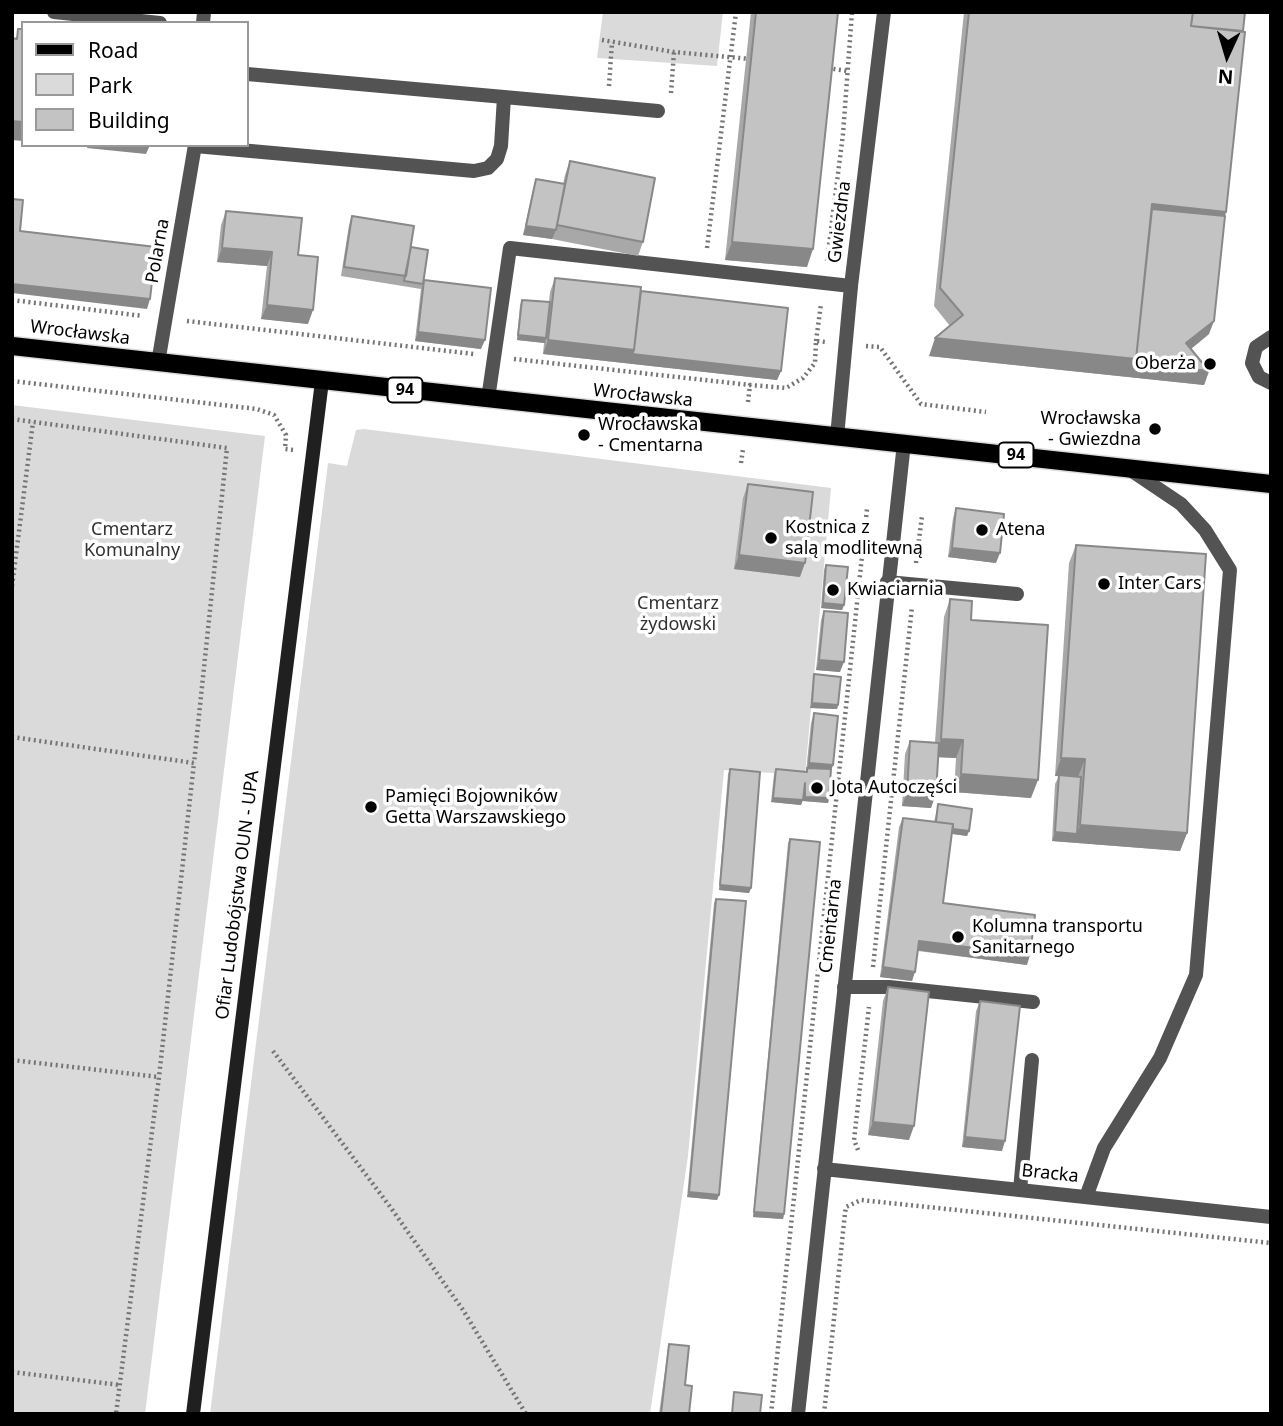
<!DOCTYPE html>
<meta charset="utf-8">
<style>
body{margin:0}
#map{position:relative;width:1283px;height:1426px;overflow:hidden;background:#fff;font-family:"Noto Sans",sans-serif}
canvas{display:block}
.frame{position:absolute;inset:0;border:14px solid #000;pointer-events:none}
.legend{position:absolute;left:21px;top:21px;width:228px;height:126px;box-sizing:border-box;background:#fff;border:2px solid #999;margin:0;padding:9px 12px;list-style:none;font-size:21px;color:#000}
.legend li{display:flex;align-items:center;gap:14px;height:35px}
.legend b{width:35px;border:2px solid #999}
.north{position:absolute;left:1192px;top:21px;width:70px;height:70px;-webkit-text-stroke:5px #fff;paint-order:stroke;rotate:184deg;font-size:19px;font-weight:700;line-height:28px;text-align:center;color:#000}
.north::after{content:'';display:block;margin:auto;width:24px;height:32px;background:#000;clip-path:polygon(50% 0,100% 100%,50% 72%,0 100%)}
</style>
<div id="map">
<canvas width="1283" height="1426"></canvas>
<div class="frame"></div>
<ul class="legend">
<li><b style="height:9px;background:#000"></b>Road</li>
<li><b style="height:19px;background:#dadada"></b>Park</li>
<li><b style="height:19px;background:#c3c3c3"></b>Building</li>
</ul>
<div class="north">N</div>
</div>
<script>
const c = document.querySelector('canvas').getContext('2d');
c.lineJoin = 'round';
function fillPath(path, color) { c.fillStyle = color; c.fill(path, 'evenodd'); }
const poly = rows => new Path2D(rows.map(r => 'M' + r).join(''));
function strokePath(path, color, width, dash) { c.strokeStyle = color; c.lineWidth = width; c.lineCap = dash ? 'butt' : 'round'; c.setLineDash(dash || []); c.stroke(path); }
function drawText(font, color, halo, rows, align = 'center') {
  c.font = font + ' "Noto Sans",sans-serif'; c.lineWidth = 7; c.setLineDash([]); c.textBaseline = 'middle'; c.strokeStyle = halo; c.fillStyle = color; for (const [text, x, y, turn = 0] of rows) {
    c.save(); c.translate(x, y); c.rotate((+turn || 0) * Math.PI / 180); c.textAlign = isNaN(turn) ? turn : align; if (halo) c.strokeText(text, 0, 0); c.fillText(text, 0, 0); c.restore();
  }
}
fillPath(poly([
 [603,12,723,12,717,66,597,58],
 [12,405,265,436,145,1414,12,1414],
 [364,429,831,488,805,775,724,770,688,1156,650,1414,210,1414,328,463,347,466,356,430]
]), '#dadada');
const primary = poly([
 [12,346,1271,484]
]);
strokePath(primary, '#dbdbdb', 21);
strokePath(poly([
 [602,40,674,52,750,59],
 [828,68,847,71],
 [609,86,612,42],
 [671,93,674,52],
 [707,248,736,12],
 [827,261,843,134,852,12],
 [12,300,143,316],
 [187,321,474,354],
 [816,341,821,304],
 [866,346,880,347,921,404,986,412],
 [514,359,750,385],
 [12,381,257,409,274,415,286,435,285,449,294,450],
 [748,402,750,385,786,388,803,378,815,363,816,341,826,342],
 [12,419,227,448,194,763],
 [741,463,743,449],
 [916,563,922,516],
 [12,586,33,422],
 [12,737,194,763,159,1077,116,1414],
 [873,967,912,607],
 [273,1051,391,1208,463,1310,526,1414],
 [12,1060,159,1077],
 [858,1150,854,1140,869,1007],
 [12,1372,120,1385],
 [771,1414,867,509],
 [824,1414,845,1213,846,1207,861,1200,1271,1243]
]), '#757575', 4.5, [2, 3.5]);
strokePath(poly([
 [203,23,204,12],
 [504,97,658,111],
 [195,146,474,171,488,168,497,159,501,146,504,97,247,74],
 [488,399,510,248,851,286],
 [887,582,1017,594],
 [844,987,889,987,1033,1002],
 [1020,1190,1032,1060],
 [1086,1197,1104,1148,1160,1058,1196,975,1230,570,1205,530,1181,504,1129,469]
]), '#535353', 14);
strokePath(poly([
 [54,12,160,23],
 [1271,337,1256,347,1252,363,1259,377,1271,383],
 [158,363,195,145],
 [837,437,851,286,884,12],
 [824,1169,1271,1217],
 [798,1414,904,443]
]), '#535353', 14);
strokePath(poly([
 [193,1414,322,381]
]), '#202020', 14);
strokePath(primary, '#000', 18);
fillPath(poly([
 [751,12,838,12,807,267,725,260],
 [964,12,1245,12,1226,212,1225,216,1209,334,1191,349,1209,371,1204,385,929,356,950,326,934,306],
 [570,161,643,242,638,256,552,239,523,235,533,189,536,179,563,184,565,175],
 [226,211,298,255,308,324,261,319,267,266,217,262,221,225],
 [352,216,411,247,423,284,424,280,481,349,415,341,421,289,341,276,349,225],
 [555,278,641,291,781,371,777,380,543,354,544,343,517,340,520,305,522,300,549,302,550,292],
 [748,484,800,577,734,569,743,498],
 [956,508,996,563,948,557,953,518],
 [1076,545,1187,833,1180,851,1052,841,1055,784,1059,776,1055,776,1069,563],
 [826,565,844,605,842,610,821,608,824,570],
 [950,599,971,620,1031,798,954,792,956,758,938,757,931,808,902,806,905,754,910,741,935,742,944,617],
 [824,611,840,672,816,670,821,620],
 [814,674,838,705,837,709,810,708,813,679],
 [814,713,833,765,831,770,829,798,828,803,803,801,803,799,801,805,771,802,774,774,776,769,806,772,811,723],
 [730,769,751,888,749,893,719,890,728,774],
 [938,804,969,831,967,836,952,834,943,903,1027,965,918,951,912,981,880,977,899,827,903,818,934,822],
 [790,839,784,1214,783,1219,753,1217,788,843],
 [716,899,719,1195,717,1200,687,1197,714,903],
 [888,987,909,1140,868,1135,883,1001],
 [980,1001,1002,1151,962,1147,976,1011],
 [669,1344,685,1385,689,1414,659,1414,668,1349]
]), '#a8a8a8');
fillPath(poly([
 [12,121,23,122,23,141,12,140],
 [88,145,150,145,146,154,87,148],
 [1152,204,1226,212,1220,230,1151,208],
 [526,226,556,230,552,239,523,235],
 [732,242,813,249,807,267,725,260],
 [222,248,272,252,267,266,217,262],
 [12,284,150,299,147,309,12,293],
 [267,305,313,310,308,324,261,319],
 [1214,321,1209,334,1181,357,1186,343],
 [418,332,485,340,481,349,415,341],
 [518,335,546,338,545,343,517,340],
 [935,338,1136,359,1209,371,1204,385,929,356],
 [548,340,634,350,781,371,777,380,543,354],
 [952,548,1000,553,996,563,948,557],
 [739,555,805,563,800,577,734,569],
 [823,603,844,605,842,610,821,608],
 [819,660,844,662,840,672,816,670],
 [812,703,838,705,837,709,810,708],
 [941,739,963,740,956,758,934,757],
 [1061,758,1085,759,1078,777,1055,776],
 [809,763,833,765,830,774,807,768,805,773],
 [961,774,1038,780,1031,798,954,792],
 [907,792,936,794,931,808,902,806],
 [805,797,829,798,828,803,803,801],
 [773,798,803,800,801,805,771,802],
 [1080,825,1187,833,1180,851,1052,841,1055,832,1077,834],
 [935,827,969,831,967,836,933,831],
 [720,885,751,888,749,893,719,890],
 [919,941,1030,955,1027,965,915,950],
 [883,967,915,972,912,981,880,977],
 [873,1122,914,1126,909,1140,868,1135],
 [965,1137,1005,1141,1002,1151,962,1147],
 [689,1192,719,1195,717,1200,687,1197],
 [754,1212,784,1214,783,1219,753,1217]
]), '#888');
const building = poly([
 [756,12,838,12,813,249,732,242,756,12],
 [969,12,1193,12,1191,26,1245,32,1226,212,1152,204,1136,359,935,338,963,315,940,288,969,12],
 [1193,12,1245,12,1243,31,1191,26,1193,12],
 [18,29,23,29,23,122,12,121,12,38,17,39,18,29],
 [570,161,655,178,643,242,557,225,570,161],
 [536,179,565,184,556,230,526,226,536,179],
 [12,199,23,200,20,231,156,247,150,299,12,284,12,199],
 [1152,209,1225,216,1214,321,1186,343,1209,371,1135,363,1136,359,1152,209],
 [226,211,302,218,298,255,318,257,313,310,267,305,272,252,222,248,226,211],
 [352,216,414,226,406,276,344,267,352,216],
 [411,247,428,250,423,284,404,281,411,247],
 [555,278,641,287,634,350,548,340,555,278],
 [424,280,491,288,485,340,418,332,424,280],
 [641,291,788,308,781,371,632,354,634,350,641,291],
 [522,300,550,302,546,338,518,335,522,300],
 [748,484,813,492,805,563,739,555,748,484],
 [956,508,1004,514,1000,553,952,548,956,508],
 [1076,545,1206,554,1187,833,1080,825,1085,759,1061,758,1076,545],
 [826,565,848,567,844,605,823,603,826,565],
 [950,599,972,601,971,620,1048,625,1038,780,961,774,963,740,941,739,950,599],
 [824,611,848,613,844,662,819,660,824,611],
 [814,674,841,677,838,705,812,703,814,674],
 [814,713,838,716,833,765,809,763,814,713],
 [910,741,939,743,936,794,907,792,910,741],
 [807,768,831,769,829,798,805,797,805,783,803,800,773,798,776,769,807,772,807,768],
 [730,769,760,772,751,888,720,885,730,769],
 [1059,775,1081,777,1077,834,1055,832,1059,775],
 [938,804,972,809,969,831,953,829,953,824,936,822,938,804],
 [903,818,953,824,943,903,1035,915,1030,955,919,941,915,972,883,967,903,818],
 [790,839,820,842,784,1214,754,1212,790,839],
 [716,899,746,901,719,1195,689,1192,716,899],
 [888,987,929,992,914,1126,873,1122,888,987],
 [980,1001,1020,1006,1005,1141,965,1137,980,1001],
 [669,1344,689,1346,685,1385,692,1386,689,1414,661,1414,669,1344],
 [734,1392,762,1395,760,1414,732,1414,734,1392]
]);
fillPath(building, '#c3c3c3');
strokePath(building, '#888', 2);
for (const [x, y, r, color] of [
 [1210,364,7,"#000"],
 [1155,429,7,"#000"],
 [584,435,7,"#000"],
 [982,530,7,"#000"],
 [771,538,7,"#000"],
 [1104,584,7,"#000"],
 [833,590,7,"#000"],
 [817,788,7,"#000"],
 [371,807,7,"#000"],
 [958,937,7,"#000"]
]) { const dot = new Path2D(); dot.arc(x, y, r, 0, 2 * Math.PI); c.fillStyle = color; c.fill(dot); strokePath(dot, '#fff', 2.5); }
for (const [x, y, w] of [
 [405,390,35],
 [1016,455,35]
]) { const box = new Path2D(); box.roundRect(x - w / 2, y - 12.5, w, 25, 5); c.fillStyle = '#fff'; c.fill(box); strokePath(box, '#000', 2); }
drawText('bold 16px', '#000', null, [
 ["94",405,390],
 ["94",1016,455]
]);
drawText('18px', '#000', '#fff', [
 ["Gwiezdna",840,222,-83],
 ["Polarna",158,251,-80],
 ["Wrocławska",80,333,7],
 ["Wrocławska",643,396,6],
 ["Ofiar Ludobójstwa OUN - UPA",238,895,-83],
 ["Cmentarna",831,926,-84],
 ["Bracka",1050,1174,6]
]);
drawText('18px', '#000', '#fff', [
 ["Oberża",1196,364,"right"],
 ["Wrocławska",1141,419,"right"],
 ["- Gwiezdna",1141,440,"right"],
 ["Wrocławska",598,425],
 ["- Cmentarna",598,446],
 ["Kostnica z",785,528],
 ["salą modlitewną",785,549],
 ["Atena",996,530],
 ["Inter Cars",1118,584],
 ["Kwiaciarnia",847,590],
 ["Jota Autoczęści",831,788],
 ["Pamięci Bojowników",385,797],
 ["Getta Warszawskiego",385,818],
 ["Kolumna transportu",972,927],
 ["Sanitarnego",972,948]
], 'left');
drawText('18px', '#313131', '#fff', [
 ["Cmentarz",132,530],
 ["Komunalny",132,551],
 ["Cmentarz",678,604],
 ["żydowski",678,625]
]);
</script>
